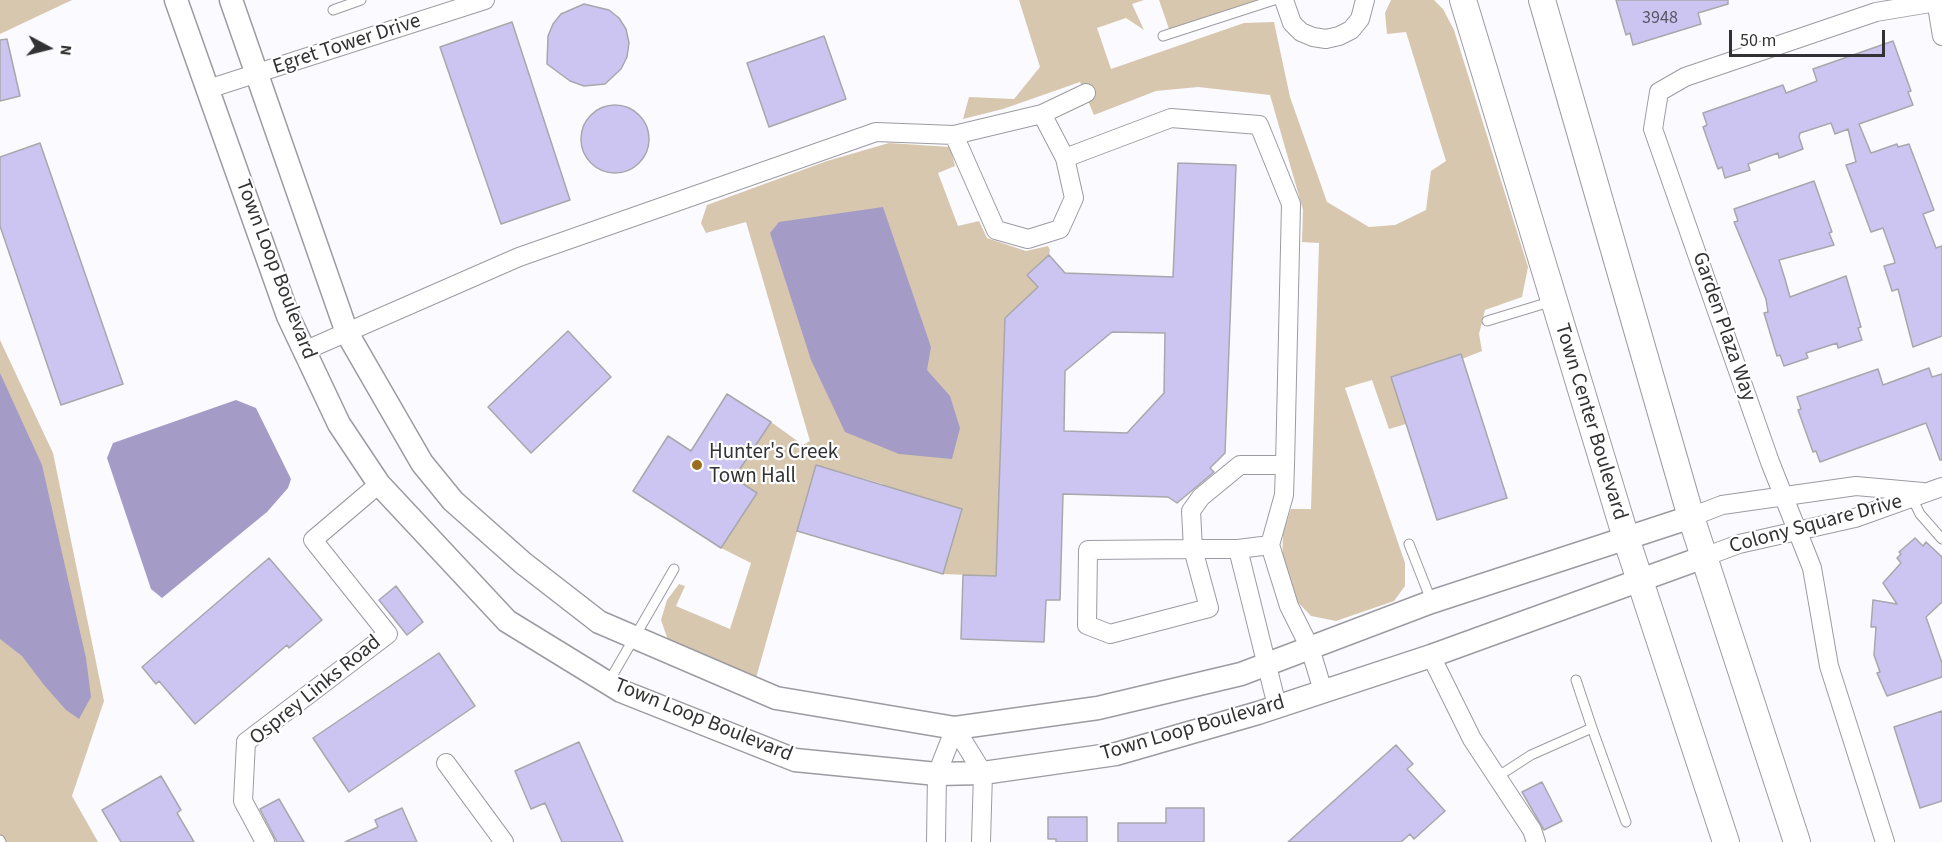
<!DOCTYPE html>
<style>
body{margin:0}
#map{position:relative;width:1942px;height:842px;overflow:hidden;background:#fbfaff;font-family:"Source Sans 3",sans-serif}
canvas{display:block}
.north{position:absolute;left:18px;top:18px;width:60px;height:60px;-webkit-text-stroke:4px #fff;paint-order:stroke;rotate:97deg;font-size:16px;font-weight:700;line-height:24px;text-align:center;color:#323234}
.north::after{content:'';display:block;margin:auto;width:21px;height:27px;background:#323234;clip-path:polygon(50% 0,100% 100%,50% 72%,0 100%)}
.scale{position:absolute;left:1729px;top:30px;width:156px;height:27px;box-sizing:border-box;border:3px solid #323234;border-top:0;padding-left:8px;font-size:18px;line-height:21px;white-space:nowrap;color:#323234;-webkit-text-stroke:4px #fff;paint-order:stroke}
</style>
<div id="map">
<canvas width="1942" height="842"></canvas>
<div class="north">N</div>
<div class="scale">50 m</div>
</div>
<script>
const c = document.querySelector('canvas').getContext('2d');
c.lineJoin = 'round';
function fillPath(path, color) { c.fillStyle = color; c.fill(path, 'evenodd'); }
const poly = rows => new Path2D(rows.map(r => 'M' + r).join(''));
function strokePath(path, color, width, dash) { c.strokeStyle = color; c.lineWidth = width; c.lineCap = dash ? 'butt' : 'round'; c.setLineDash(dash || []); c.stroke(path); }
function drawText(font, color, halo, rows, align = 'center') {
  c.font = font + ' "Source Sans 3",sans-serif'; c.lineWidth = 4.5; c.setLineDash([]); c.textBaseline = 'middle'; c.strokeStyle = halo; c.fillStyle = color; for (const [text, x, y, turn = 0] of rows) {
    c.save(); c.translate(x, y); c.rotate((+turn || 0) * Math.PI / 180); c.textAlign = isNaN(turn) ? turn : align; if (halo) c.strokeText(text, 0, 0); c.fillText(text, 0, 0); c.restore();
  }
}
fillPath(poly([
 [0,0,72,0,0,34],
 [1019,0,1144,0,1132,4,1144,30,1126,18,1097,28,1111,69,1244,23,1274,22,1290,97,1327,202,1369,227,1395,225,1426,210,1431,171,1446,161,1406,32,1387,34,1385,13,1391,0,1434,0,1443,9,1454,30,1528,267,1522,297,1485,310,1479,334,1482,351,1462,359,1460,354,1391,377,1406,424,1389,429,1372,380,1345,388,1405,563,1405,586,1394,601,1336,621,1311,616,1295,599,1282,565,1283,533,1291,509,1311,509,1319,243,1302,242,1303,210,1270,95,1198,87,1156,91,1094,115,1080,82,1003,109,963,119,969,97,1014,99,1040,67],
 [1159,0,1258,0,1169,29],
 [889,143,950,147,955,166,938,173,958,226,979,221,987,238,1026,251,1048,246,1050,250,1049,255,1027,275,1038,287,1005,318,996,576,943,574,962,509,894,489,864,550,883,484,816,465,756,678,668,640,661,620,667,600,679,584,685,586,676,606,730,629,751,563,721,548,756,493,734,478,771,422,803,445,810,441,746,222,706,233,701,223,707,205,827,161],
 [0,340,53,453,104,701,72,796,98,842,0,842]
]), '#d7c7af');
fillPath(poly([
 [883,207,931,347,927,370,950,396,960,428,952,459,899,454,845,432,811,360,770,233,779,222],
 [0,373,42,465,86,658,91,697,79,719,66,710,44,685,22,656,0,639],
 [236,400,256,408,291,479,288,488,267,512,162,598,151,589,107,458,113,443]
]), '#a49cc6');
const building = poly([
 [1616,0,1728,0,1728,4,1698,13,1701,24,1633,45,1630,33,1626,35,1616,0],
 [584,4,609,10,619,18,626,29,629,43,627,57,621,69,605,84,584,86,570,81,547,64,548,36,553,24,561,14,584,4],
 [512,22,570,200,501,224,440,47,512,22],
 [824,36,846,99,769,127,747,63,824,36],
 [7,39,20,96,0,101,0,40,7,39],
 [1893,41,1911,91,1908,92,1913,105,1859,124,1871,153,1897,144,1898,147,1909,144,1934,210,1923,214,1936,248,1942,246,1942,336,1913,347,1898,289,1892,291,1884,266,1895,263,1894,259,1883,228,1871,232,1846,165,1856,162,1848,129,1835,134,1831,123,1800,133,1799,137,1803,149,1779,158,1778,153,1748,164,1750,170,1725,178,1722,167,1718,169,1703,127,1707,125,1703,113,1783,85,1786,93,1817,81,1813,69,1893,41],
 '581 139a34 34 0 1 1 68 0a34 34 0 1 1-68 0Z',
 [40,143,123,384,61,405,0,226,0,157,40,143],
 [1178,163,1236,165,1225,453,1210,468,1214,472,1177,503,1168,497,1063,494,1060,600,1046,600,1044,642,961,639,963,575,996,576,1005,318,1038,287,1027,275,1049,255,1065,273,1173,277,1178,163],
 [1112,332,1165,333,1164,393,1127,433,1064,431,1065,371,1112,332],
 [1814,181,1832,232,1829,233,1834,245,1779,260,1785,279,1790,297,1846,276,1861,327,1858,328,1862,340,1838,348,1837,343,1806,353,1808,358,1784,366,1780,355,1777,356,1764,313,1768,312,1766,299,1734,222,1738,221,1734,209,1814,181],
 [568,331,611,377,531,453,488,407,568,331],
 [1461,354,1507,498,1437,520,1391,377,1461,354],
 [1929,368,1932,377,1942,374,1942,460,1940,460,1926,423,1820,462,1816,451,1813,452,1798,410,1801,409,1797,397,1878,369,1883,385,1929,368],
 [727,394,771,422,734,478,757,493,721,548,633,491,668,436,691,451,727,394],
 [816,465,962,509,943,574,797,531,816,465],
 [1915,538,1923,546,1926,542,1942,557,1942,602,1926,617,1942,663,1942,677,1887,696,1877,673,1880,672,1874,655,1876,627,1871,627,1873,600,1897,604,1883,583,1901,563,1897,558,1901,554,1899,552,1915,538],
 [269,558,322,620,289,648,287,645,195,724,159,681,156,684,142,667,269,558],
 [396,586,423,622,407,635,379,600,396,586],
 [439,653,475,706,349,792,313,738,439,653],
 [1942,711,1942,801,1920,808,1894,727,1942,711],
 [579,742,623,842,562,842,545,803,531,809,515,771,579,742],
 [1396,745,1413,764,1407,769,1445,811,1414,839,1410,834,1401,842,1288,842,1396,745],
 [161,776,181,810,177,813,194,842,121,842,102,810,161,776],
 [1542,782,1562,821,1544,830,1522,792,1542,782],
 [279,799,304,842,277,842,260,809,279,799],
 [402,808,417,842,345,842,378,827,375,820,402,808],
 [1166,808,1204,808,1204,842,1118,842,1118,823,1166,823,1166,808],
 [1048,817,1087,817,1087,842,1056,842,1056,839,1048,839,1048,817]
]);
fillPath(building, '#cdc5f1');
strokePath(building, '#a8a7ac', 1.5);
const service = poly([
 [333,10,361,0],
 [1163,36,1274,0],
 [1487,321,1553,301],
 [1912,498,1920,514,1942,539],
 [1409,544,1431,600],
 [1576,680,1592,728],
 [608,683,674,569],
 [1497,777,1531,755,1592,728,1626,822],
 [0,840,1,842]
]);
const minor = poly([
 [1284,0,1292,23,1301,32,1313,37,1326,39,1339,36,1351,30,1360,19,1365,0],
 [1936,0,1942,36],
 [208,89,485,0],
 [954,135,996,230,1028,239,1060,229,1074,198,1065,158,1042,114],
 [1065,158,1171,118,1259,125,1291,204,1285,465],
 [304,351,519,257,876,132,954,135,1042,114,1086,93],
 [1691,517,1722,505,1856,486,1923,492],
 [1270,545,1238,549,1193,549,1088,550,1087,625,1110,634,1209,608,1193,549,1191,511,1201,497,1240,465,1285,465,1284,495,1270,545,1289,606,1310,648,1323,691],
 [1238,549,1277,706],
 [1704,557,1739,544,1855,518,1942,487],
 [1431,656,1472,739,1532,830,1536,842],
 [955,728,983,773,981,842],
 [446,763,504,842],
 [265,842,243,801,246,742,388,634,313,540,379,484],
 [936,842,937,774,955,728],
 [1885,842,1829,666,1812,568,1770,462,1653,129,1659,92,1685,77,1876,12,1936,2]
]);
const tertiary = poly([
 [176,0,288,316,339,424,379,484,507,621,621,691,795,760,937,774,983,773,1116,754,1258,713,1431,656,1704,557],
 [231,0,347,333,422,463,453,501,523,563,599,622,776,698,955,728,1098,708,1241,674,1431,602,1691,517]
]);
const secondary = poly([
 [1463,0,1626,538,1726,842],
 [1542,0,1691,517,1797,842]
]);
strokePath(service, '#9c9ba1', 11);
strokePath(minor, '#9c9ba1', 20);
strokePath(tertiary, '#9c9ba1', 25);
strokePath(secondary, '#9c9ba1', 28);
strokePath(service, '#fff', 9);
strokePath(minor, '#fff', 18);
strokePath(tertiary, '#fff', 22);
strokePath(secondary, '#fff', 26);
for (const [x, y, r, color] of [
 [697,465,6,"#996d1b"]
]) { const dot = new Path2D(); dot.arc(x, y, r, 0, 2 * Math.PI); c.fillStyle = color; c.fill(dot); strokePath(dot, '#fff', 2); }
drawText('18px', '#595763', null, [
 ["3948",1660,19]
]);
drawText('21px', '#323234', '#fff', [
 ["Egret Tower Drive",347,45,-18],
 ["Town Loop Boulevard",275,270,69],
 ["Garden Plaza Way",1723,327,71],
 ["Town Center Boulevard",1590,422,73],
 ["Colony Square Drive",1816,525,-15],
 ["Osprey Links Road",316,691,-39],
 ["Town Loop Boulevard",703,721,22],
 ["Town Loop Boulevard",1193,729,-16]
]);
drawText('21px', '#323234', '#fff', [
 ["Hunter's Creek",709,453],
 ["Town Hall",709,477]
], 'left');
</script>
